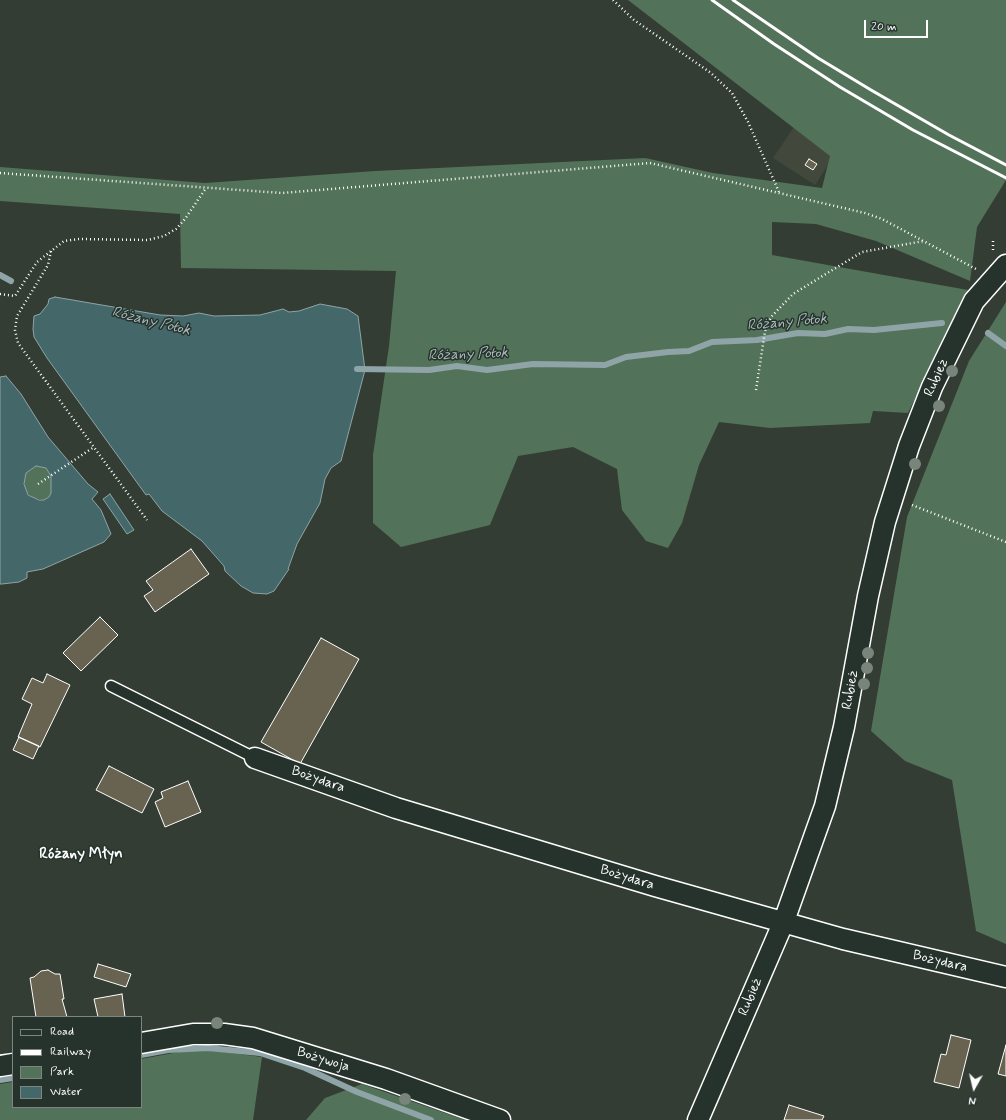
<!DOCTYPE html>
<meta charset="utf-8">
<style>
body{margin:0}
#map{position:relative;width:1006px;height:1120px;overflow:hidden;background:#333d34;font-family:Mynerve,sans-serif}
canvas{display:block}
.legend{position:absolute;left:12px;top:1016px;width:130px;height:92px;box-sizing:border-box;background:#26332d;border:1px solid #7d8581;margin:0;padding:5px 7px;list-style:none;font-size:12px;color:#fff}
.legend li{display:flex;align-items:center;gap:8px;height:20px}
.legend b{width:20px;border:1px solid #7d8581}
.north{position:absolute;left:954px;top:1068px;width:40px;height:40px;-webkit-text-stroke:3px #26332d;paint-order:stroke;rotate:188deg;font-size:11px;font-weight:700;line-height:16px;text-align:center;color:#fff}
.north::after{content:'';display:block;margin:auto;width:14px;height:18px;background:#fff;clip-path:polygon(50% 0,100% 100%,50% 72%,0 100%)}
.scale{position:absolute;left:864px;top:20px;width:64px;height:18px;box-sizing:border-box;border:2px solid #fff;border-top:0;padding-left:5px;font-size:12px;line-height:14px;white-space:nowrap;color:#fff;-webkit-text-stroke:3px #26332d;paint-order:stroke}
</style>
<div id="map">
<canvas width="1006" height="1120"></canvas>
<ul class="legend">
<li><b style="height:5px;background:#26332d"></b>Road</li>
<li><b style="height:5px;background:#fff"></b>Railway</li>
<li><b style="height:11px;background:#53725a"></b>Park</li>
<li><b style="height:11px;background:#44686a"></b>Water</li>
</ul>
<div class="north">N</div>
<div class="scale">20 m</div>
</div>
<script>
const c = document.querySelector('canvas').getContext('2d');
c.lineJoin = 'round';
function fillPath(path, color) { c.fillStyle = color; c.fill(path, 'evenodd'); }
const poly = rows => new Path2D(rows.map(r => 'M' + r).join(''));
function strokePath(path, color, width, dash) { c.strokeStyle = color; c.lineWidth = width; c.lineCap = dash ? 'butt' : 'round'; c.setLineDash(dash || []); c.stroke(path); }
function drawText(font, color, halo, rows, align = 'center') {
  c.font = font + ' Mynerve,sans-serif'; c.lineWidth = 3; c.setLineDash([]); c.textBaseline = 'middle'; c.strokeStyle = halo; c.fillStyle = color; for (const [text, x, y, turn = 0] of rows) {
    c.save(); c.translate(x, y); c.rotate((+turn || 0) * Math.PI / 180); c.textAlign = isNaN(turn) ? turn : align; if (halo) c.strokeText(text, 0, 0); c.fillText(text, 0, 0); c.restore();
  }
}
fillPath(poly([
 [796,124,837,151,815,185,773,158]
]), '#43483c');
fillPath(poly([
 [628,0,1006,0,1006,180,977,227,970,281,876,241,816,224,772,222,772,255,968,290,908,413,873,411,870,423,770,428,719,422,699,465,682,523,668,548,646,541,622,510,617,469,573,447,518,456,490,525,401,547,373,523,373,455,389,346,396,271,181,268,180,214,0,201,0,167,205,183,375,171,645,158,713,173,822,188,830,156],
 [1006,302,1006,944,976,931,952,780,905,761,871,731,907,517,969,361],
 [36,466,46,468,51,476,52,488,51,493,49,497,44,500,34,498,28,494,25,489,24,477,26,473],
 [208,1050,262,1057,253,1120,0,1120,0,1084,13,1082,13,1107,141,1107,141,1059,184,1051],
 [362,1084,465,1120,306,1120,325,1098]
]), '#53725a');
const water = poly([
 [55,297,160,315,183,316,199,313,214,316,260,315,283,309,289,312,299,311,320,304,347,309,358,316,365,370,341,461,331,468,325,479,320,503,297,544,288,569,289,569,274,591,267,594,253,593,241,586,225,571,224,566,202,541,162,511,149,494,146,495,47,358,34,337,33,329,34,316,40,314,48,304,49,299,55,297],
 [6,376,21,394,48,437,88,484,98,492,92,499,101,510,111,534,104,542,43,569,27,572,27,578,19,582,2,584,0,584,0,377,6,376],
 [36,466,46,468,51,476,51,493,49,497,44,500,39,500,28,495,24,484,26,473,36,466],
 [110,494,134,530,127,534,103,499,110,494]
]);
fillPath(water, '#44686a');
strokePath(water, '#8fa4a6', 1);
strokePath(poly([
 [0,275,11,281],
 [988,333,1006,346],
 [357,369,429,370,457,366,487,370,533,364,605,365,626,357,668,352,689,351,712,342,757,340,798,333,825,334,848,329,874,330,942,323],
 [141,1055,168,1050,208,1048,260,1053,305,1068,357,1092,431,1120],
 [0,1080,13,1078]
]), '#8fa4a6', 6);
const building = poly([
 [809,159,817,164,813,170,805,165,809,159],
 [191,549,209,574,155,612,144,596,153,590,146,581,191,549],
 [100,617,118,635,81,671,63,653,100,617],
 [321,638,359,659,300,764,261,742,321,638],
 [47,674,70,685,40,747,18,737,32,704,22,699,32,678,43,683,47,674],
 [19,737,39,746,33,759,13,750,19,737],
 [109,766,154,789,142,813,96,790,109,766],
 [188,781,201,812,165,827,155,802,163,798,161,792,188,781],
 [98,964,131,974,126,987,94,977,98,964],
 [48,970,55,974,60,974,64,999,62,999,67,1017,36,1017,30,978,34,977,41,971,48,970],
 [122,994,125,1017,98,1017,94,999,122,994],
 [951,1035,971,1040,959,1088,934,1082,941,1054,946,1055,951,1035],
 [1006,1045,1006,1076,998,1074,1006,1045],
 [789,1105,824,1116,822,1120,784,1120,789,1105]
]);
fillPath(building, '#676350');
strokePath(building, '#fff', 1);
const service = poly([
 [111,686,255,758]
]);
const minor = poly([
 [255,758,396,808,655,886,843,939,1006,977],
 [141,1043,193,1034,224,1034,253,1038,386,1079,500,1120],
 [0,1066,13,1064],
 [698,1120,784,921,825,806,844,727,868,596,885,522,909,446,932,387,974,301,1006,265]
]);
strokePath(service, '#fff', 13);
strokePath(minor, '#fff', 23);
strokePath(poly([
 [613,0,634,20,711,73,732,93,748,122,779,192],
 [0,173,282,193,650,163,865,213,882,219,976,269],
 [993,241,993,250],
 [51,251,48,265,17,316,15,330,18,343,147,520],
 [0,294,15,296,37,262,64,241,79,239,148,240,164,236,176,229,185,219,206,188],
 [756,390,765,331,771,317,793,294,862,252,924,241],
 [38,484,94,447],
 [912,505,1006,542]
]), '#fff', 2.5, [1, 3]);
strokePath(service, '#26332d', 10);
strokePath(minor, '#26332d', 20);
strokePath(poly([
 [712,0,774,44,840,87,913,130,1006,178],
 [733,0,818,58,871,90,949,135,1006,165]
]), '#fff', 3);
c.fillStyle = '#79857b';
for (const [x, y] of [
 [952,371],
 [939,406],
 [915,464],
 [868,653],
 [867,668],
 [864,684],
 [217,1023],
 [405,1099]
]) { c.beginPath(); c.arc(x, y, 6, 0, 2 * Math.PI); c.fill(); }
drawText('14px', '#fff', '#26332d', [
 ["Rubież",937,378,-66],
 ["Rubież",851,690,-80],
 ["Bożydara",318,780,19],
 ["Bożydara",627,878,17],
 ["Bożydara",940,962,13],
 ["Rubież",751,997,-67],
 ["Bożywoja",323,1060,17]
]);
drawText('italic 15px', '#abbbbc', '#26332d', [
 ["Różany Potok",151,322,14],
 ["Różany Potok",787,323,-5],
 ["Różany Potok",468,355,-2]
]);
drawText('bold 15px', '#fff', '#26332d', [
 ["Różany Młyn",81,855]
]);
</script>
